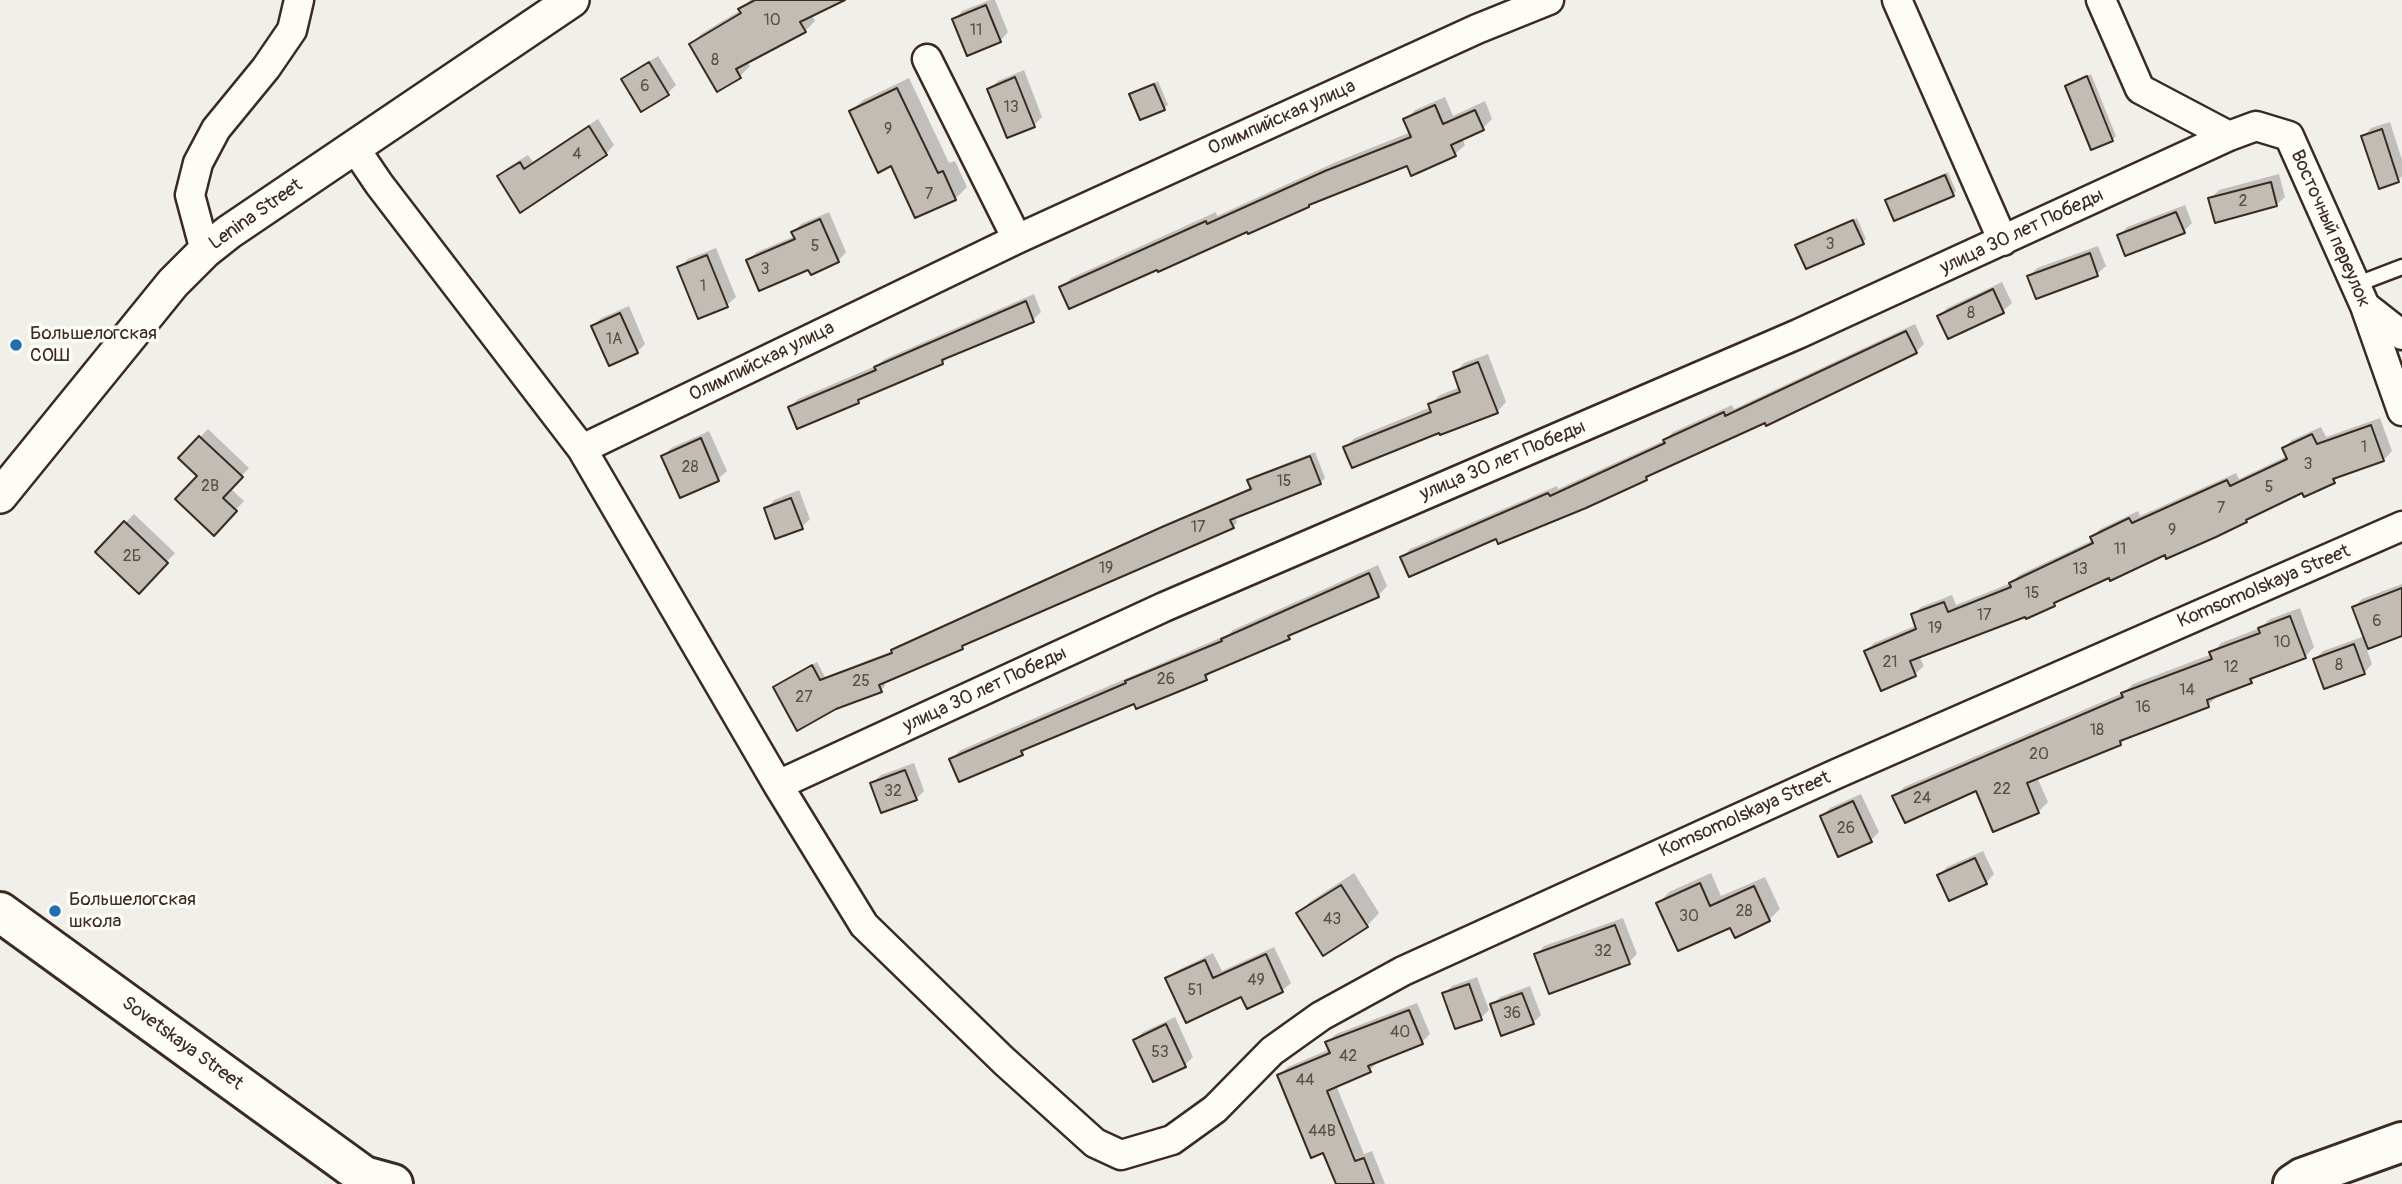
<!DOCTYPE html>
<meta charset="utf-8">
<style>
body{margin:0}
canvas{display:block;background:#f1efea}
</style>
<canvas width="2402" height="1184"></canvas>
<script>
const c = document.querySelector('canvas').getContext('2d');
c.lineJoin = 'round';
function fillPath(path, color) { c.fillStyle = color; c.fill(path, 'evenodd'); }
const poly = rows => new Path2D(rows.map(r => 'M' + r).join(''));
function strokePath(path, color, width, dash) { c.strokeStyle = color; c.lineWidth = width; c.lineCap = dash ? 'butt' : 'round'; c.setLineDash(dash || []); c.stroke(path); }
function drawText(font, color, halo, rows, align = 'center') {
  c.font = font + ' Pangolin,sans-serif'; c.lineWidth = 7; c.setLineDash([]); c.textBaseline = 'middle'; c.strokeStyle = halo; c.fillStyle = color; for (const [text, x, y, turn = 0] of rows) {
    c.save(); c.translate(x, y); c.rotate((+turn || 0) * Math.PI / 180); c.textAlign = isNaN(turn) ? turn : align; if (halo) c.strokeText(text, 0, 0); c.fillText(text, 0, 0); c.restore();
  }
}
fillPath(poly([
 [750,0,841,0,812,15,815,21,805,31,747,61,750,66,740,76,691,44,701,34,741,10],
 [990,0,995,0,1008,32,1000,41,954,20,962,11],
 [658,56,676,85,668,93,623,80,632,72],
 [1024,70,1042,117,1034,125,989,89,998,81],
 [2091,74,2116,136,2112,140,2067,86],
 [909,78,949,163,955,161,967,187,955,199,892,164,851,111,863,100],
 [1158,81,1168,105,1164,108,1131,94],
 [1445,97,1453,116,1485,101,1492,119,1483,128,1462,138,1465,145,1455,154,1408,164,1158,268,1061,288,1071,278,1216,212,1217,216,1336,162,1411,132,1405,120,1415,110],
 [598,119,614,145,606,154,499,176,507,168,528,155,533,162],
 [2390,122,2402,160,2402,176,2398,180,2363,137,2371,128],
 [1948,172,1956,191,1953,195,1887,200,1891,197],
 [2279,174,2285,197,2276,205,2210,199,2219,190],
 [2185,205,2192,223,2184,231,2119,236,2127,227],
 [829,212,846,252,838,261,748,260,757,252,795,236,793,232,801,224],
 [1857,218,1866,239,1863,242,1798,246],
 [2098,246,2106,266,2097,274,2029,277,2037,268],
 [716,248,736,297,727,305,699,317,679,268,688,259],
 [2002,282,2012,303,2003,311,1949,337,1939,317,1947,308],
 [1034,294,1041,312,1033,320,950,355,942,363,864,395,858,401,790,407,798,399,878,365,885,359],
 [629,306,645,344,637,352,593,326,601,318],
 [1915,324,1924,344,1916,352,1652,473,1646,479,1497,537,1402,557,1410,549,1557,486,1558,489,1665,440,1673,432,1732,405,1734,409],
 [1488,354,1506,402,1497,412,1440,431,1345,447,1355,438,1431,407,1430,404,1440,395,1460,387,1455,372,1464,363],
 [2380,418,2392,451,2384,460,2342,474,2334,481,2305,495,2303,491,2252,515,2246,521,2110,576,2060,598,2054,604,1919,656,1924,666,1915,674,1882,688,1866,651,1874,643,1917,625,1913,615,1921,607,1952,595,1956,605,2011,583,2019,575,2093,540,2092,537,2100,529,2138,511,2140,516,2236,473,2239,479,2287,456,2284,448,2292,440,2321,427,2326,437],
 [208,429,249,468,230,488,244,501,214,533,199,476,180,458],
 [709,431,727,471,718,479,680,496,663,457,671,448],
 [1315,452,1325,478,1320,483,1235,517,1237,522,1233,527,884,681,885,686,881,690,775,687,817,662,825,677,892,651,897,646,1168,523,1252,487,1250,481,1254,476],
 [799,490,810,519,802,527,766,509,774,500],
 [134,514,175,553,139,591,97,552],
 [1378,565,1387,586,1378,596,1295,631,1289,638,1216,668,1206,678,1137,707,1135,701,1030,745,1022,754,951,759,961,750,1229,634,1233,630],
 [2402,584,2402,633,2366,647,2372,664,2364,673,2315,659,2323,651,2365,636,2354,607,2362,599],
 [2300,608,2314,647,2305,657,2258,674,2251,682,2218,696,2208,705,2128,736,2120,744,2037,777,2048,802,2038,812,1977,788,1894,797,1904,787,2123,693,2133,684,2212,654,2221,643,2260,628,2270,619],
 [914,763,924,791,916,799,872,783,881,775],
 [1861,794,1879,832,1871,840,1822,816,1830,808],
 [1983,851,1994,874,1986,883,1939,875,1947,867],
 [1354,873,1379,913,1367,926,1298,913,1311,901],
 [1711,873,1721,896,1765,877,1780,909,1769,920,1731,925,1658,904,1669,892],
 [1623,918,1637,954,1629,962,1536,955,1544,946],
 [1274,947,1291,983,1282,991,1242,995,1168,979,1176,971,1213,953,1222,971],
 [1477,977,1489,1010,1481,1018,1444,994,1452,986],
 [1530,986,1541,1015,1533,1023,1492,1005,1500,997],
 [1417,1003,1430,1034,1422,1042,1377,1060,1378,1062,1370,1070,1336,1085,1364,1154,1372,1151,1385,1184,1338,1184,1324,1151,1279,1075,1288,1067,1330,1049,1327,1042,1336,1034],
 [1175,1017,1193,1057,1185,1065,1154,1080,1135,1040,1143,1032]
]), '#0003');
const building = poly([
 [755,0,845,0,800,22,806,32,736,69,741,78,717,92,689,44,741,13,738,9,755,0],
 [986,5,1001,42,967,56,952,19,986,5],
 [649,62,669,95,641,112,621,79,649,62],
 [2087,76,2113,141,2091,150,2065,86,2087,76],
 [1015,77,1035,127,1007,138,987,89,1015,77],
 [1154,84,1165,110,1140,120,1129,94,1154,84],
 [897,88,938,173,943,171,956,200,915,218,891,166,878,173,849,111,897,88],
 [1435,105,1443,124,1475,110,1484,130,1451,145,1456,156,1411,176,1407,166,1309,205,1309,207,1248,234,1247,232,1158,272,1157,270,1069,309,1059,287,1206,221,1207,224,1325,171,1411,137,1403,119,1435,105],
 [589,126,607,155,520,213,497,176,520,162,524,169,589,126],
 [2382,129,2399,182,2379,189,2361,136,2382,129],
 [1945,175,1954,196,1894,221,1885,200,1945,175],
 [2271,182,2277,206,2215,223,2208,198,2271,182],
 [2176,212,2185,233,2125,256,2117,235,2176,212],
 [820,219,839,262,811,275,808,270,759,291,746,260,795,239,791,232,820,219],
 [1853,220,1864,244,1806,269,1795,245,1853,220],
 [2090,253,2098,276,2036,299,2027,276,2090,253],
 [707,255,728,307,698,319,677,267,707,255],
 [1993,289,2004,313,1948,339,1937,316,1993,289],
 [1026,301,1034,322,942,360,943,364,858,400,859,403,797,429,788,407,876,370,874,367,1026,301],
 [620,313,638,353,609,366,591,326,620,313],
 [1906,331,1917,353,1766,426,1765,423,1646,477,1647,480,1586,508,1498,544,1496,539,1409,577,1400,557,1548,493,1550,496,1665,443,1663,440,1724,412,1725,416,1906,331],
 [1478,362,1498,413,1440,435,1439,433,1352,468,1343,447,1431,412,1428,404,1460,392,1453,372,1478,362],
 [2371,425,2384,461,2333,479,2335,483,2304,497,2302,493,2246,520,2247,522,2216,537,2166,559,2165,555,2110,581,2109,578,2054,603,2055,606,2026,619,2025,617,1910,661,1916,676,1881,691,1864,651,1916,629,1911,614,1944,602,1948,612,2011,587,2009,583,2093,543,2090,537,2129,518,2132,523,2227,480,2230,486,2287,459,2282,448,2312,434,2317,444,2371,425],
 [199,436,243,477,223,498,237,511,214,536,175,499,197,476,178,458,199,436],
 [701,438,719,481,680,498,661,456,701,438],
 [1310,456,1321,484,1230,520,1234,528,962,646,963,649,879,685,882,692,836,709,797,731,773,687,812,665,820,680,892,653,891,650,1162,527,1251,489,1247,480,1310,456],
 [791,498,803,529,775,539,764,508,791,498],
 [124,521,168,563,139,594,95,552,124,521],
 [1369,573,1379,597,1288,636,1290,639,1205,675,1207,680,1136,709,1134,704,1021,751,1023,755,959,782,949,759,1126,683,1125,681,1222,641,1221,639,1369,573],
 [2402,588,2402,636,2368,649,2352,607,2402,588],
 [2290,616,2306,658,2250,679,2252,683,2207,700,2209,707,2120,741,2121,745,2027,783,2039,813,1993,832,1976,791,1905,823,1892,796,2123,697,2121,693,2212,659,2209,652,2260,633,2258,628,2290,616],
 [2354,644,2365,674,2324,689,2313,659,2354,644],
 [905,770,917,800,881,813,870,783,905,770],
 [1853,801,1872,842,1838,857,1820,816,1853,801],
 [1975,858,1987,884,1949,901,1937,875,1975,858],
 [1700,883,1710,906,1754,886,1770,921,1735,938,1730,928,1678,951,1656,903,1700,883],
 [1341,885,1368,927,1323,956,1296,913,1341,885],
 [1615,925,1630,964,1549,994,1534,954,1615,925],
 [1266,954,1283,992,1247,1009,1241,997,1186,1023,1165,978,1205,960,1213,978,1266,954],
 [1469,984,1482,1020,1455,1029,1442,993,1469,984],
 [1522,993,1534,1024,1501,1036,1490,1004,1522,993],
 [1409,1010,1423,1044,1368,1066,1371,1072,1327,1091,1355,1161,1364,1158,1374,1184,1336,1184,1323,1153,1311,1158,1277,1075,1330,1053,1325,1042,1409,1010],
 [1166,1024,1186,1067,1153,1082,1133,1040,1166,1024]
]);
fillPath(building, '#c1bcb4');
strokePath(building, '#3b2a1e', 2);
const service = poly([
 [2355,285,2402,267]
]);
const minor = poly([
 [1897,0,2003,241],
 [2101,0,2140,89,2229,136,2256,126,2289,136,2365,306,2402,411],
 [927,59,1017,239],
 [354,147,379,184,582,449,778,785,864,925,1004,1061,1095,1143,1121,1155,1172,1140,1215,1109,1272,1051,1321,1016,1403,971,1836,774,2402,526],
 [205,251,190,195,198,163,216,129,266,68,292,30,299,0],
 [2365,306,2402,335],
 [582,449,1017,239,1477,29,1549,0],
 [778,785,1164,607,1798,334,2229,136]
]);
const tertiary = poly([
 [0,496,173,283,205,251,229,232,572,0]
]);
const secondary = poly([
 [0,912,364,1176,393,1184]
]);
const motorway = poly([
 [2293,1184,2302,1178,2402,1142]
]);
strokePath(service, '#3b2a1e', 19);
strokePath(minor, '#3b2a1e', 33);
strokePath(tertiary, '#3b2a1e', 38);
strokePath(secondary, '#3b2a1e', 44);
strokePath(motorway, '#3b2a1e', 44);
strokePath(service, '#fdfcf7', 14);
strokePath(minor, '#fdfcf7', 28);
strokePath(tertiary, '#fdfcf7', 33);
strokePath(secondary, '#fdfcf7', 38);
strokePath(motorway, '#fdfcf7', 38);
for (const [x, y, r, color] of [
 [16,345,7,"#1f6fb2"],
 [55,911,7,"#1f6fb2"]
]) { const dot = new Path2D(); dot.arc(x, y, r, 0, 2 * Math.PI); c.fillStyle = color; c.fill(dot); strokePath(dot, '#fdfcf7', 2.5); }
drawText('16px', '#5c4e44', null, [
 ["10",772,21],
 ["11",976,31],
 ["8",715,61],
 ["6",645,87],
 ["13",1011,108],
 ["9",888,130],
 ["4",577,155],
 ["7",929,195],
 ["2",2243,202],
 ["3",1830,245],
 ["5",815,247],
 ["3",765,270],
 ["1",703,287],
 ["8",1971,314],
 ["1А",614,340],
 ["1",2364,448],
 ["3",2308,465],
 ["28",690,468],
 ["15",1284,482],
 ["2В",210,487],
 ["5",2269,488],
 ["7",2221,509],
 ["17",1198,528],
 ["9",2172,531],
 ["11",2120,550],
 ["2Б",132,557],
 ["19",1106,569],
 ["13",2080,570],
 ["15",2032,594],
 ["17",1984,616],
 ["6",2377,622],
 ["19",1935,629],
 ["10",2282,643],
 ["21",1890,663],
 ["8",2339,666],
 ["12",2231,668],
 ["26",1166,680],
 ["25",861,682],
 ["14",2187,691],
 ["27",804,698],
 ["16",2143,708],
 ["18",2097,731],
 ["20",2039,755],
 ["22",2002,790],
 ["32",893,792],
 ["24",1922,799],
 ["26",1846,829],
 ["28",1744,912],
 ["30",1689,917],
 ["43",1332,920],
 ["32",1603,952],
 ["49",1256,981],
 ["51",1195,991],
 ["36",1512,1014],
 ["40",1400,1033],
 ["53",1160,1053],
 ["42",1348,1057],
 ["44",1305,1081],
 ["44В",1322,1132]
]);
drawText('19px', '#3b2a1e', '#fdfcf7', [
 ["Олимпийская улица",1282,118,-24],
 ["Lenina Street",256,215,-35],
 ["Восточный переулок",2330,229,66],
 ["улица 30 лет Победы",2022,232,-25],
 ["Олимпийская улица",762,362,-26],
 ["улица 30 лет Победы",1503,461,-23],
 ["Komsomolskaya Street",2264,587,-23],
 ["улица 30 лет Победы",985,690,-25],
 ["Komsomolskaya Street",1745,815,-24],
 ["Sovetskaya Street",182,1044,36]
]);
drawText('19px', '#3b2a1e', '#fdfcf7', [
 ["Большелогская",30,334],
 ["СОШ",30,356],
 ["Большелогская",69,900],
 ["школа",69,922]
], 'left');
</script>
